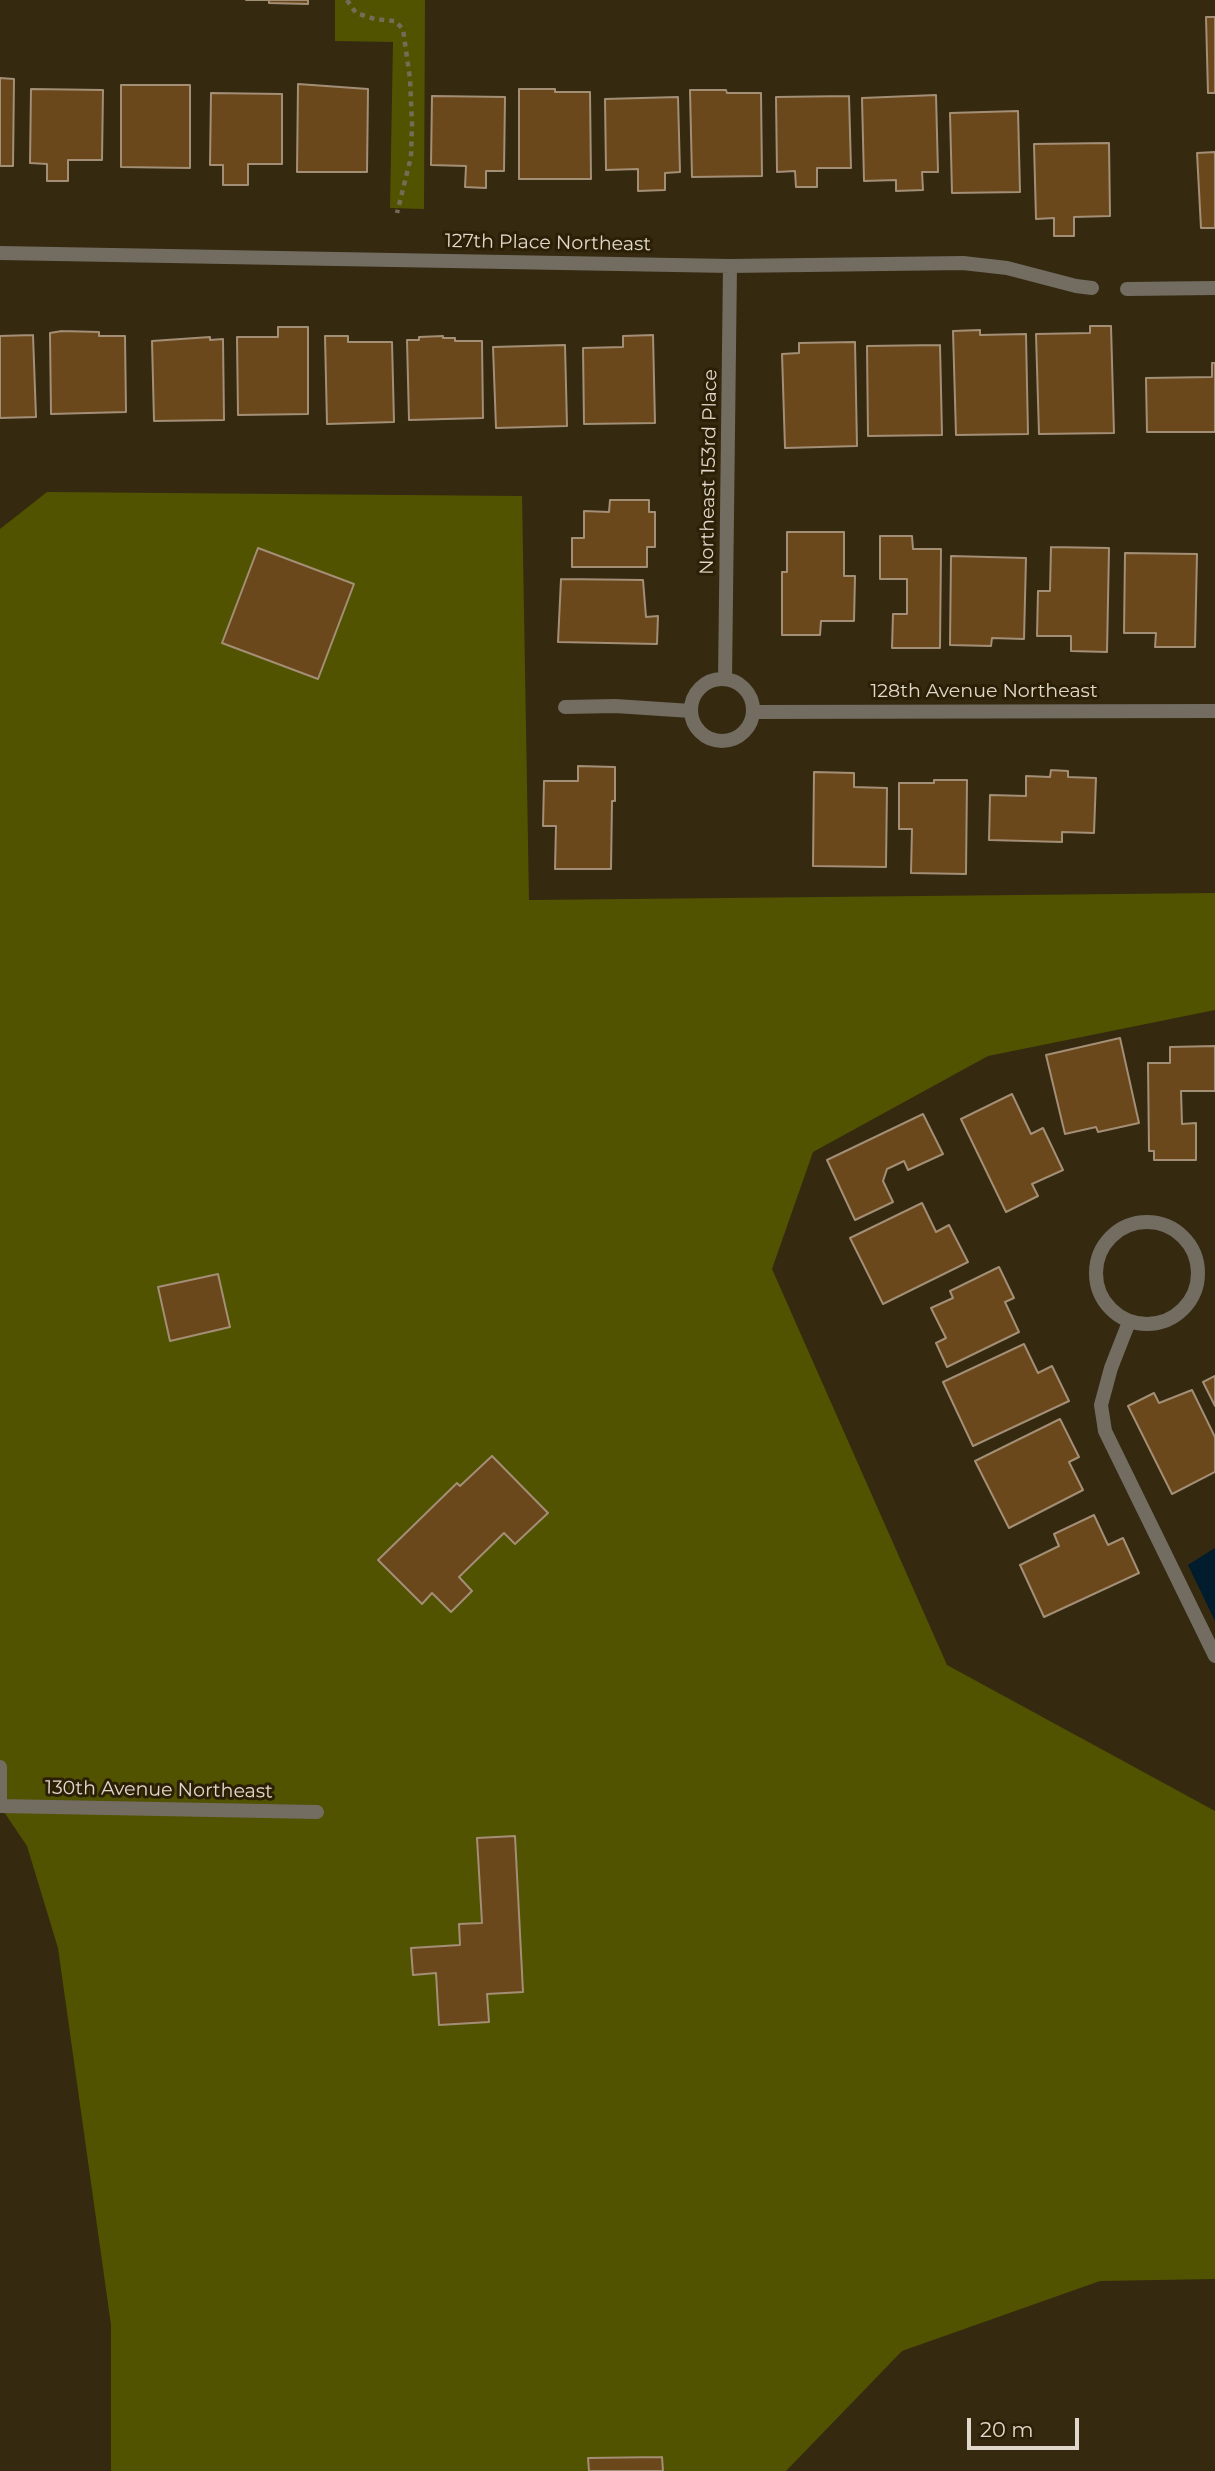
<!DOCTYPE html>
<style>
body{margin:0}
#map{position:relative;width:1215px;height:2471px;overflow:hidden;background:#352910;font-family:Montserrat,sans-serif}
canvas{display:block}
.scale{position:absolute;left:967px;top:2418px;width:112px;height:32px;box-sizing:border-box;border:4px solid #e0d8ca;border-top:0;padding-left:9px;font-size:21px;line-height:24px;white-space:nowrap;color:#e0d8ca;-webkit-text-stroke:5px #2b1f06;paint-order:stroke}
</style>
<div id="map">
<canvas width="1215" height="2471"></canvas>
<div class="scale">20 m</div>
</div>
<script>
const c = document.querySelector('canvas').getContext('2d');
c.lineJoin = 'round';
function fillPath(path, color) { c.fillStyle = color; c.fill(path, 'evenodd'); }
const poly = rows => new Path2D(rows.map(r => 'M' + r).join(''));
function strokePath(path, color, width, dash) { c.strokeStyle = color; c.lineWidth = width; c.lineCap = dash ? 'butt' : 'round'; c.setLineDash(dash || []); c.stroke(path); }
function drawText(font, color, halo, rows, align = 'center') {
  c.font = font + ' Montserrat,sans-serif'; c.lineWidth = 6; c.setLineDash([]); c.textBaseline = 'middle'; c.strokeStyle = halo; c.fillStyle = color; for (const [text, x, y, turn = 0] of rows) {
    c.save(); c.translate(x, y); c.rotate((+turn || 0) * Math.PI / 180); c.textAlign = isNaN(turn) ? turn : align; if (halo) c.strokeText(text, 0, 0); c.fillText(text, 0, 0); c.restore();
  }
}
fillPath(poly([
 [335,0,425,0,424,209,390,208,393,42,335,41],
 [47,492,522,496,529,900,1215,893,1215,1010,988,1056,813,1152,772,1269,947,1665,1215,1811,1215,2279,1100,2281,902,2351,786,2471,111,2471,111,2325,58,1948,27,1846,0,1806,0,529]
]), '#515300');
fillPath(poly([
 [1215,1548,1215,1621,1188,1565]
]), '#001c2d');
const building = poly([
 [246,0,308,0,308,4,269,3,269,0,246,0],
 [1206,17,1215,17,1215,93,1208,93,1206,17],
 [0,78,14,79,13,166,0,166,0,78],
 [298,84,368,89,367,172,297,172,298,84],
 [121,85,190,85,190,168,121,167,121,85],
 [31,89,103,90,102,160,68,160,68,181,47,181,47,164,30,163,31,89],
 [519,89,555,89,555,92,590,92,591,179,519,179,519,89],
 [690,90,726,90,727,93,761,93,762,176,692,177,690,90],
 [211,93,282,94,282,164,248,164,248,185,223,185,223,165,210,165,211,93],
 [936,95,938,172,922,172,923,190,896,191,896,180,864,181,862,98,936,95],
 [432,96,505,97,504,171,486,171,486,188,465,187,466,166,431,165,432,96],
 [849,96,851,168,817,168,817,187,796,187,795,171,777,172,776,97,849,96],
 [678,97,680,172,665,173,665,190,638,191,638,169,606,170,605,99,678,97],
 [1018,111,1020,192,952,193,950,113,1018,111],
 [1109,143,1110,216,1074,217,1074,236,1054,236,1054,218,1036,219,1034,144,1109,143],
 [1215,152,1215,228,1201,228,1197,153,1215,152],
 [1090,326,1111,326,1114,433,1039,434,1036,334,1090,333,1090,326],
 [278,327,308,327,308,414,238,415,237,337,278,337,278,327],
 [980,330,980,335,1026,334,1028,434,956,435,953,331,980,330],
 [62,331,99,332,99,336,125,336,126,412,51,414,50,333,62,331],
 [33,335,36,417,0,418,0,336,33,335],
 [653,335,655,423,584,424,583,348,623,347,623,336,653,335],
 [325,336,348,336,348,342,392,342,394,422,327,424,325,336],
 [443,336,443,338,455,338,455,341,482,341,483,418,409,420,407,340,419,340,419,337,443,336],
 [210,337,210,340,223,339,224,420,154,421,152,341,210,337],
 [855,342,857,446,785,448,782,354,799,353,799,343,855,342],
 [565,345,567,426,496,428,493,347,565,345],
 [940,345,942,435,868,436,867,346,940,345],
 [1212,363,1215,363,1215,432,1147,432,1146,378,1212,377,1212,363],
 [610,500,649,500,649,512,655,512,655,547,647,547,647,567,572,567,572,538,584,538,584,511,609,512,610,500],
 [787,532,844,532,844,576,855,576,854,621,821,621,820,635,782,635,782,572,787,572,787,532],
 [880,536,912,536,913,549,941,549,940,648,892,648,893,614,907,614,907,579,880,579,880,536],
 [1051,547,1109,548,1107,652,1071,651,1071,636,1037,636,1038,591,1050,591,1051,547],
 [258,548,354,584,318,679,222,643,258,548],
 [1125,553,1197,554,1195,647,1155,647,1156,633,1124,633,1125,553],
 [951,556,1026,558,1024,639,992,638,991,646,950,645,951,556],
 [561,579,643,580,646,617,658,616,657,644,558,642,561,579],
 [578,766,615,767,615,801,612,801,611,869,555,869,556,826,543,826,544,781,578,781,578,766],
 [1051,770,1068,771,1068,777,1096,778,1094,833,1062,832,1062,842,989,840,990,795,1026,796,1026,776,1050,777,1051,770],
 [814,772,854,773,854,787,887,788,886,867,813,866,814,772],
 [934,780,967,780,966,874,911,873,912,829,899,829,899,783,934,783,934,780],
 [1120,1038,1139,1123,1098,1132,1096,1127,1065,1134,1046,1055,1120,1038],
 [1215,1046,1215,1091,1181,1091,1182,1124,1196,1123,1196,1160,1154,1160,1154,1151,1149,1151,1148,1063,1170,1063,1170,1047,1215,1046],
 [1012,1094,1031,1134,1043,1128,1063,1170,1032,1184,1038,1196,1006,1212,961,1119,1012,1094],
 [923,1114,943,1154,908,1170,904,1161,887,1169,883,1181,893,1202,855,1220,827,1160,923,1114],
 [922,1203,936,1232,949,1225,968,1262,883,1304,850,1238,922,1203],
 [999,1267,1014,1298,1005,1302,1019,1332,947,1367,936,1343,946,1338,931,1308,953,1298,950,1291,999,1267],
 [218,1274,230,1327,170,1341,158,1287,218,1274],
 [1024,1344,1038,1373,1052,1366,1069,1401,973,1446,943,1382,1024,1344],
 [1215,1376,1215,1406,1203,1382,1215,1376],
 [1192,1390,1215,1437,1215,1472,1172,1494,1128,1406,1154,1393,1159,1403,1192,1390],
 [1060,1419,1079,1457,1069,1462,1083,1490,1009,1528,975,1461,1060,1419],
 [492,1456,548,1513,515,1544,504,1533,459,1577,472,1591,451,1612,432,1593,422,1604,378,1560,457,1483,460,1486,492,1456],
 [1094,1515,1108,1545,1123,1538,1139,1573,1044,1617,1020,1565,1059,1546,1054,1534,1094,1515],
 [515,1836,523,1992,487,1994,489,2022,439,2025,436,1973,413,1975,411,1948,460,1945,459,1924,482,1923,477,1838,515,1836],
 [662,2457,663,2471,589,2471,588,2458,662,2457]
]);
fillPath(building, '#6b481b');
strokePath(building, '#a38e76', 2);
strokePath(poly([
 [347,0,356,13,375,19,395,21,403,29,410,79,412,124,411,157,397,213]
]), '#766b57', 4.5, [5, 5]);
strokePath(poly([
 [1129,1322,1111,1368,1101,1405,1105,1431,1215,1656]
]), '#736c61', 14);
strokePath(poly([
 [0,253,730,266,963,263,1007,268,1076,286,1092,288],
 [1127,289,1215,288],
 [725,679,730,266],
 '691 710a31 31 0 1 1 62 0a31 31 0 1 1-62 0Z',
 [565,707,615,706,691,711],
 [754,712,1215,711],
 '1096 1273a51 51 0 1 1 102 0a51 51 0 1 1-102 0Z',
 [0,1767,0,1806],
 [0,1806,317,1812]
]), '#736c61', 14);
drawText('19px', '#e0d8ca', '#2b1f06', [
 ["127th Place Northeast",548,243,1],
 ["Northeast 153rd Place",709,472,-89],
 ["128th Avenue Northeast",984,691],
 ["130th Avenue Northeast",159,1790,1]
]);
</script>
